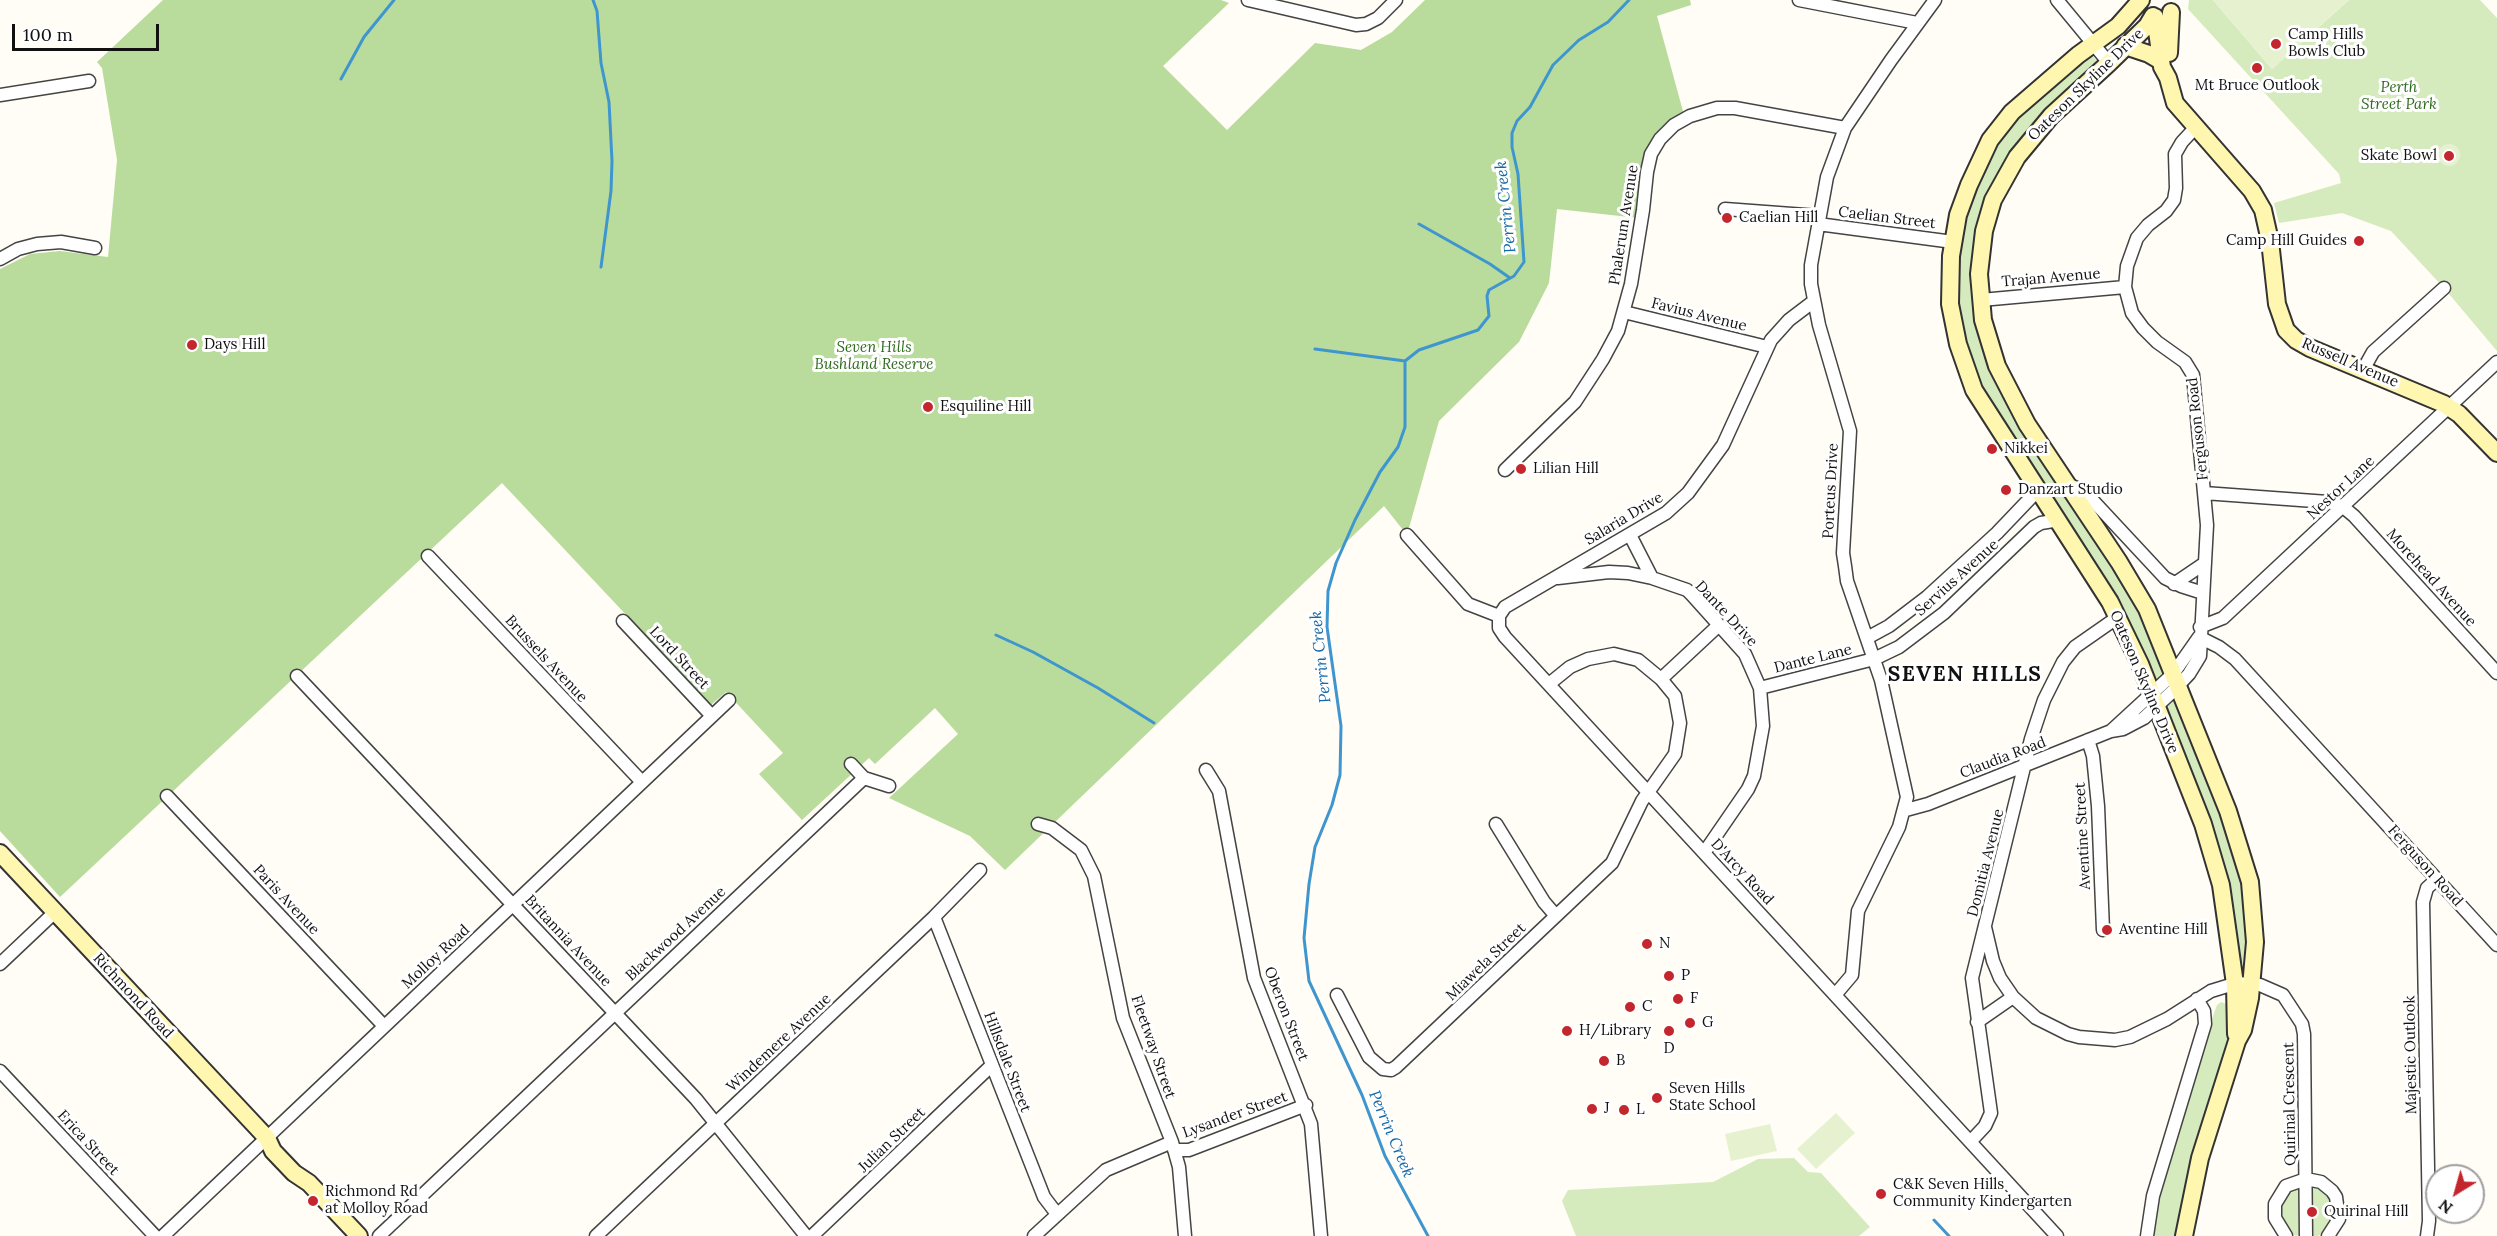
<!DOCTYPE html>
<style>
body{margin:0}
#map{position:relative;width:2497px;height:1236px;overflow:hidden;background:#fffdf5;font-family:Lora,serif}
canvas{display:block}
.north{position:absolute;left:2425px;top:1164px;width:60px;height:60px;box-sizing:border-box;background:#fff;border:2px solid #a0a0a0;border-radius:50%;rotate:217deg;font-size:16px;font-weight:700;line-height:24px;text-align:center;color:#111}
.north::after{content:'';display:block;margin:auto;width:21px;height:27px;background:#c4262e;clip-path:polygon(50% 0,100% 100%,50% 72%,0 100%)}
.scale{position:absolute;left:12px;top:24px;width:147px;height:27px;box-sizing:border-box;border:3px solid #111;border-top:0;padding-left:8px;font-size:18px;line-height:21px;white-space:nowrap;color:#111;-webkit-text-stroke:4px #fff;paint-order:stroke}
</style>
<div id="map">
<canvas width="2497" height="1236"></canvas>
<div class="north">N</div>
<div class="scale">100 m</div>
</div>
<script>
const c = document.querySelector('canvas').getContext('2d');
c.lineJoin = 'round';
function fillPath(path, color) { c.fillStyle = color; c.fill(path, 'evenodd'); }
const poly = rows => new Path2D(rows.map(r => 'M' + r).join(''));
function strokePath(path, color, width, dash) { c.strokeStyle = color; c.lineWidth = width; c.lineCap = dash ? 'butt' : 'round'; c.setLineDash(dash || []); c.stroke(path); }
function drawText(font, color, halo, rows, align = 'center') {
  c.font = font + ' Lora,serif'; c.lineWidth = 6; c.setLineDash([]); c.textBaseline = 'middle'; c.strokeStyle = halo; c.fillStyle = color; for (const [text, x, y, turn = 0] of rows) {
    c.save(); c.translate(x, y); c.rotate((+turn || 0) * Math.PI / 180); c.textAlign = isNaN(turn) ? turn : align; if (halo) c.strokeText(text, 0, 0); c.fillText(text, 0, 0); c.restore();
  }
}
fillPath(poly([
 [2189,0,2213,0,2272,69,2349,0,2480,0,2497,18,2497,351,2444,288,2391,231,2342,213,2279,223,2274,203,2341,183,2339,174,2188,9],
 [2089,52,2100,65,1992,192,1982,330,2128,582,2169,671,2156,684,1981,396,1954,308,1963,213,2004,126],
 [2173,697,2177,700,2228,820,2251,913,2246,970,2239,956,2160,709],
 [2221,1002,2229,1005,2230,1040,2177,1236,2150,1236,2154,1210,2209,1027,2217,1005],
 [1794,1158,1808,1172,1821,1173,1870,1227,1859,1236,1576,1236,1562,1201,1568,1190,1713,1182,1758,1159],
 [2312,1185,2324,1190,2333,1201,2335,1216,2326,1231,2318,1236,2312,1236],
 [2301,1186,2301,1234,2296,1236,2287,1229,2280,1216,2279,1205,2288,1191]
]), '#d5ebbd');
fillPath(poly([
 [163,0,1221,0,1229,3,1163,66,1227,130,1315,43,1361,50,1392,32,1425,0,1690,0,1691,5,1657,16,1684,115,1654,139,1646,150,1640,170,1638,218,1557,209,1549,283,1519,342,1439,421,1407,535,1384,506,1005,870,970,836,889,798,958,734,935,708,875,764,869,758,802,820,759,774,783,753,726,692,711,705,502,483,60,897,0,831,0,269,30,254,60,251,108,257,117,160,102,68,97,62]
]), '#b9dc9c');
fillPath(poly([
 [2213,0,2349,0,2272,69],
 '2438 155a11 11 0 1 1 22 0a11 11 0 1 1-22 0Z',
 [1836,1113,1855,1133,1816,1169,1797,1149],
 [1770,1124,1777,1151,1731,1161,1725,1134]
]), '#e6f2cf');
strokePath(poly([
 [593,0,597,11,601,63,609,102,612,161,611,191,601,267],
 [341,79,364,37,394,0],
 [1419,224,1490,264,1510,278],
 [1315,349,1405,361],
 [996,635,1033,652,1098,688,1154,723],
 [1934,1220,1949,1236],
 [1428,1236,1385,1156,1362,1095,1309,981,1304,938,1309,884,1315,847,1332,805,1340,775,1341,726,1327,627,1328,591,1336,563,1355,520,1380,472,1398,447,1405,427,1405,361,1419,350,1478,330,1489,316,1487,296,1489,290,1514,276,1524,262,1518,174,1512,147,1512,133,1517,121,1530,107,1553,65,1579,40,1608,22,1629,0]
]), '#3f96cf', 3);
const street = poly([
 [1248,0,1356,25,1366,24,1378,18,1396,0],
 [1799,0,1917,23],
 [2057,0,2109,63],
 [0,95,89,81],
 [1725,209,1819,216],
 [1818,224,1953,242],
 [0,259,18,249,37,244,61,242,95,248],
 [1981,300,2125,287],
 [1624,312,1767,347],
 [2363,370,2373,352,2444,288],
 [1505,470,1575,402,1603,359,1618,331,1631,284,1643,210,1647,172,1651,154,1660,139,1674,125,1690,116,1717,108,1735,108,1845,128],
 [2067,484,2084,491,2165,578,2181,586,2203,593],
 [2204,493,2328,502,2342,506,2354,516,2497,673],
 [1407,535,1468,604,1499,616],
 [1630,535,1652,578,1687,590,1692,595,1745,654,1760,688,1763,726,1754,776,1748,789,1704,853],
 [428,556,642,782],
 [1558,578,1609,572,1628,573,1652,578],
 [2174,584,2205,563],
 [1499,616,1499,628,1505,637,2057,1236],
 [1499,616,1505,607,1666,513,1688,493,1723,445,1771,340,1789,320,1814,301],
 [623,621,712,716],
 [2200,627,2223,618,2497,362],
 [2199,637,2219,647,2235,659,2497,945],
 [1867,638,1889,626,1927,597,1997,533,2039,489],
 [297,676,696,1099,806,1236],
 [1661,679,1719,625],
 [1760,688,1874,659,1899,647,1944,613,2034,527,2041,523,2059,520],
 [2111,731,2173,674,2199,637],
 [2088,740,2093,756,2098,806,2103,930],
 [851,764,864,778,889,786],
 [1206,770,1219,791,1254,978,1311,1124,1321,1236],
 [167,796,384,1026],
 [1906,810,1928,804,2111,731,2123,729,2144,718,2173,691,2189,674,2200,656,2207,525,2193,375,2185,362,2157,342,2143,328,2132,313,2125,287,2127,266,2137,238,2148,225,2166,211,2174,200,2176,188,2175,154,2182,142,2195,128],
 [1038,824,1052,828,1081,850,1094,876,1123,1018,1172,1142,1179,1167,1185,1236],
 [1496,824,1544,902,1556,916],
 [934,917,1044,1197,1057,1214],
 [1985,927,1993,961,2000,978,2013,997,2036,1018,2068,1034,2079,1037,2115,1040,2130,1037,2167,1019,2211,991,2237,983,2260,985,2283,995,2302,1024,2304,1034,2306,1236],
 [0,964,55,912],
 [1337,995,1369,1057,1383,1069,1391,1070,1396,1067,1612,863,1642,801,1675,754,1680,723,1675,696,1661,679,1638,660,1614,654,1588,659,1570,667,1549,684],
 [1835,995,1852,975,1858,911,1899,827,1907,797,1881,680,1847,581,1845,566,1843,553,1850,431,1819,325,1811,284,1811,265,1827,177,1845,128,1891,60,1935,0],
 [1977,1022,2013,997],
 [0,1071,155,1236],
 [1971,1141,1985,1126,1991,1113,1972,978,2031,739,2044,700,2063,662,2075,647,2118,617],
 [1174,1150,1189,1150,1306,1105],
 [163,1236,729,700],
 [379,1236,864,778],
 [596,1236,934,917,980,870],
 [812,1236,992,1065],
 [1034,1236,1106,1170,1172,1142],
 [2147,1236,2153,1196,2205,1024,2204,1011,2197,999],
 [2286,1236,2275,1218,2275,1204,2286,1186,2306,1179,2321,1182,2332,1191,2336,1197,2339,1219,2328,1236],
 [2427,1236,2429,1221,2423,902,2427,888,2437,879]
]);
const secondary = poly([
 [2141,0,2118,26,2078,55,2012,112,1990,140,1969,185,1958,215,1951,256,1950,304,1958,344,1974,390,2110,602,2140,664,2203,824,2221,885,2235,984,2236,1034],
 [2153,16,2147,26,2109,63,2051,116,2017,157,1993,200,1984,231,1979,274,1983,320,1997,366,2027,424,2119,562,2147,609,2228,811,2250,882,2255,942,2250,998,2243,1030,2237,1041,2200,1158,2184,1236],
 [2155,17,2162,67,2168,78,2175,103,2252,191,2263,210,2270,241,2277,304,2286,330,2296,340,2310,348,2444,404,2459,414,2497,453],
 [2125,46,2149,54,2161,61],
 [2169,53,2171,12],
 [0,853,267,1138,273,1151,294,1173,309,1183,359,1236]
]);
strokePath(street, '#444', 15);
strokePath(secondary, '#333', 20);
strokePath(street, '#fff', 12);
strokePath(secondary, '#fff6b0', 16);
for (const [x, y, r, color] of [
 [2276,44,6,"#c4262e"],
 [2257,68,6,"#c4262e"],
 [2449,156,6,"#c4262e"],
 [1727,218,6,"#c4262e"],
 [2359,241,6,"#c4262e"],
 [192,345,6,"#c4262e"],
 [928,407,6,"#c4262e"],
 [1992,449,6,"#c4262e"],
 [1521,469,6,"#c4262e"],
 [2006,490,6,"#c4262e"],
 [2107,930,6,"#c4262e"],
 [1647,944,6,"#c4262e"],
 [1669,976,6,"#c4262e"],
 [1678,999,6,"#c4262e"],
 [1630,1007,6,"#c4262e"],
 [1690,1023,6,"#c4262e"],
 [1567,1031,6,"#c4262e"],
 [1669,1031,6,"#c4262e"],
 [1604,1061,6,"#c4262e"],
 [1657,1098,6,"#c4262e"],
 [1592,1109,6,"#c4262e"],
 [1624,1110,6,"#c4262e"],
 [1881,1194,6,"#c4262e"],
 [313,1201,6,"#c4262e"],
 [2312,1212,6,"#c4262e"]
]) { const dot = new Path2D(); dot.arc(x, y, r, 0, 2 * Math.PI); c.fillStyle = color; c.fill(dot); strokePath(dot, '#fff', 2); }
drawText('15px', '#111', '#fff', [
 ["Camp Hills",2288,35],
 ["Bowls Club",2288,52],
 ["Mt Bruce Outlook",2257,86,"center"],
 ["Skate Bowl",2437,156,"right"],
 ["Caelian Hill",1739,218],
 ["Camp Hill Guides",2347,241,"right"],
 ["Days Hill",204,345],
 ["Esquiline Hill",940,407],
 ["Nikkei",2004,449],
 ["Lilian Hill",1533,469],
 ["Danzart Studio",2018,490],
 ["Aventine Hill",2119,930],
 ["N",1659,944],
 ["P",1681,976],
 ["F",1690,999],
 ["C",1642,1007],
 ["G",1702,1023],
 ["H/Library",1579,1031],
 ["D",1669,1049,"center"],
 ["B",1616,1061],
 ["Seven Hills",1669,1089],
 ["State School",1669,1106],
 ["J",1604,1109],
 ["L",1636,1110],
 ["C&K Seven Hills",1893,1185],
 ["Community Kindergarten",1893,1202],
 ["Richmond Rd",325,1192],
 ["at Molloy Road",325,1209],
 ["Quirinal Hill",2324,1212]
], 'left');
drawText('15px', '#111', '#fff', [
 ["Oateson Skyline Drive",2086,85,-44],
 ["Caelian Street",1887,218,7],
 ["Phalerum Avenue",1624,225,-81],
 ["Trajan Avenue",2051,278,-5],
 ["Favius Avenue",1699,315,14],
 ["Russell Avenue",2350,363,23],
 ["Ferguson Road",2198,429,-96],
 ["Nestor Lane",2341,488,-43],
 ["Porteus Drive",1831,491,-87],
 ["Salaria Drive",1624,519,-31],
 ["Servius Avenue",1957,578,-42],
 ["Morehead Avenue",2431,578,48],
 ["Dante Drive",1726,614,47],
 ["Lord Street",679,658,47],
 ["Brussels Avenue",546,659,47],
 ["Dante Lane",1813,659,-14],
 ["Oateson Skyline Drive",2144,682,67],
 ["Claudia Road",2003,758,-21],
 ["Aventine Street",2083,836,-93],
 ["Domitia Avenue",1986,863,-76],
 ["Ferguson Road",2425,866,48],
 ["D'Arcy Road",1742,872,47],
 ["Paris Avenue",286,900,47],
 ["Blackwood Avenue",676,934,-43],
 ["Britannia Avenue",568,941,47],
 ["Molloy Road",436,957,-43],
 ["Miawela Street",1486,962,-44],
 ["Richmond Road",133,996,47],
 ["Oberon Street",1286,1014,69],
 ["Windemere Avenue",779,1043,-43],
 ["Fleetway Street",1153,1047,71],
 ["Majestic Outlook",2411,1055,-91],
 ["Hillsdale Street",1007,1062,69],
 ["Quirinal Crescent",2290,1104,-91],
 ["Lysander Street",1235,1115,-20],
 ["Julian Street",892,1140,-44],
 ["Erica Street",88,1143,47]
]);
drawText('italic 15px', '#2f6b1f', '#fff', [
 ["Perth",2399,88],
 ["Street Park",2399,105],
 ["Seven Hills",874,348],
 ["Bushland Reserve",874,365]
]);
drawText('italic 16px', '#1768a6', '#fff', [
 ["Perrin Creek",1506,207,-96],
 ["Perrin Creek",1321,657,-96],
 ["Perrin Creek",1391,1134,67]
]);
c.letterSpacing = '1.5px';
drawText('bold 21px', '#111', '#fff', [
 ["SEVEN HILLS",1965,675]
]);
c.letterSpacing = '0px';
</script>
